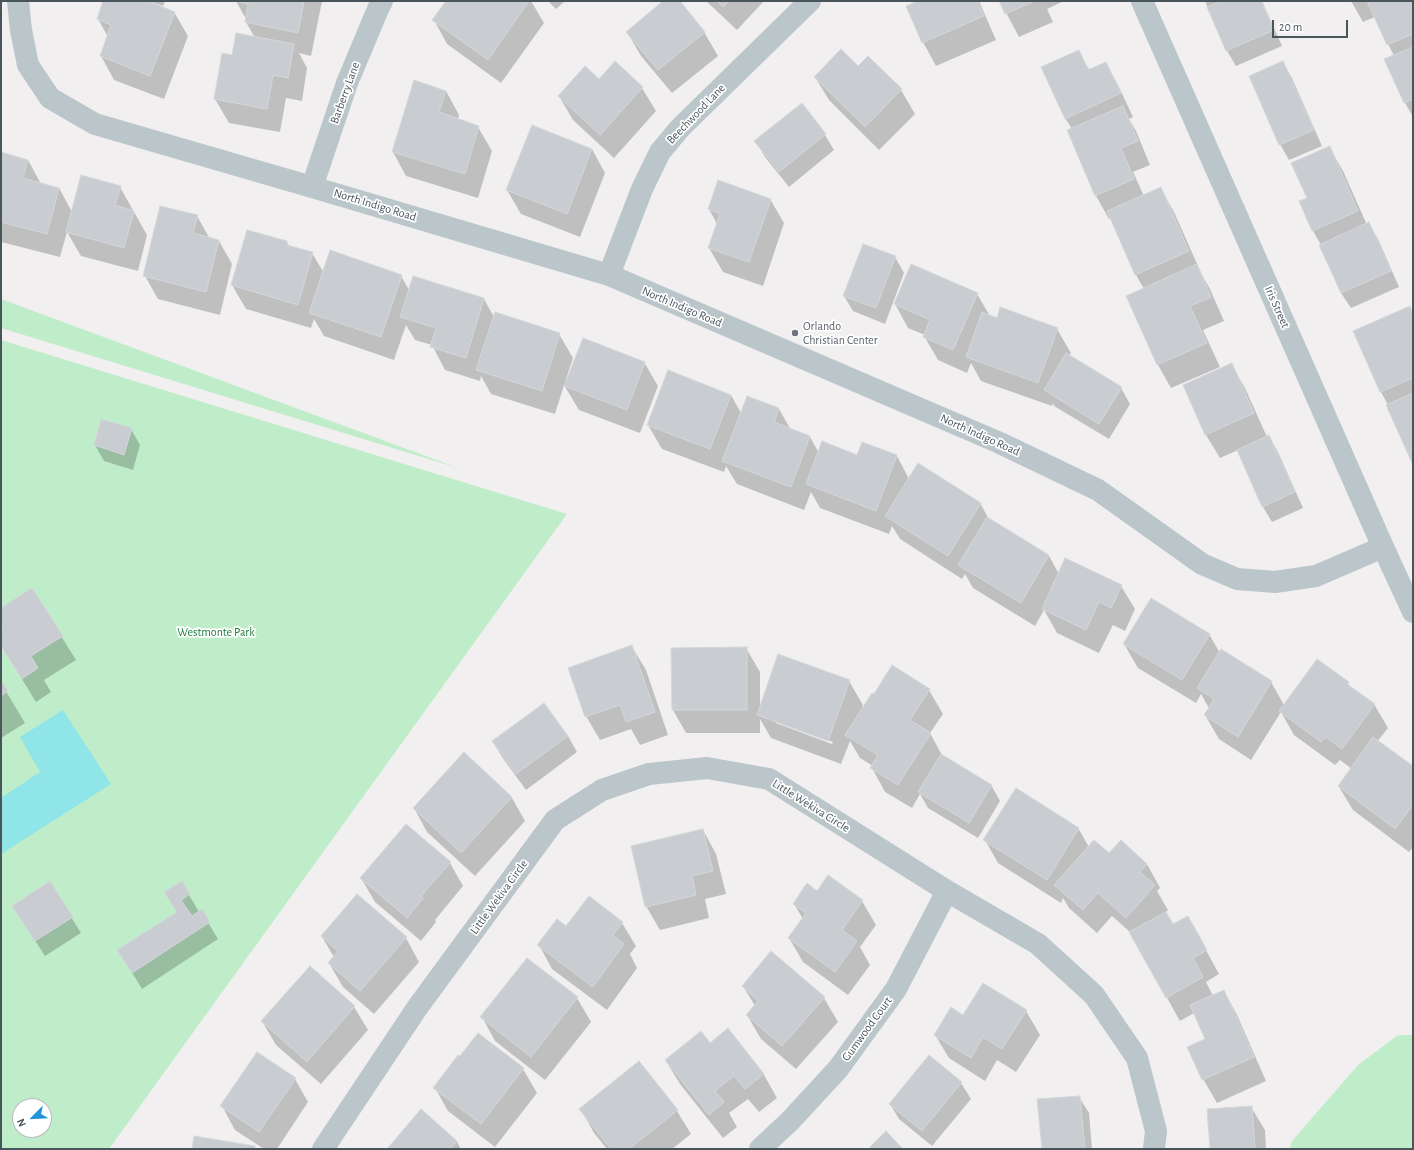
<!DOCTYPE html>
<style>
body{margin:0}
#map{position:relative;width:1414px;height:1150px;overflow:hidden;background:#f1eff0;font-family:"Alegreya Sans",sans-serif}
canvas{display:block}
.frame{position:absolute;inset:0;border:2px solid #48565c;pointer-events:none}
.north{position:absolute;left:12px;top:1098px;width:40px;height:40px;box-sizing:border-box;background:#fff;border:1px solid #b6bbbe;border-radius:50%;rotate:246deg;font-size:11px;font-weight:700;line-height:16px;text-align:center;color:#48565c}
.north::after{content:'';display:block;margin:auto;width:14px;height:18px;background:#2293d8;clip-path:polygon(50% 0,100% 100%,50% 72%,0 100%)}
.scale{position:absolute;left:1272px;top:20px;width:76px;height:18px;box-sizing:border-box;border:2px solid #48565c;border-top:0;padding-left:5px;font-size:12px;line-height:14px;white-space:nowrap;color:#48565c;-webkit-text-stroke:3px #fff;paint-order:stroke}
</style>
<div id="map">
<canvas width="1414" height="1150"></canvas>
<div class="frame"></div>
<div class="north">N</div>
<div class="scale">20 m</div>
</div>
<script>
const c = document.querySelector('canvas').getContext('2d');
c.lineJoin = 'round';
function fillPath(path, color) { c.fillStyle = color; c.fill(path, 'evenodd'); }
const poly = rows => new Path2D(rows.map(r => 'M' + r).join(''));
function strokePath(path, color, width, dash) { c.strokeStyle = color; c.lineWidth = width; c.lineCap = dash ? 'butt' : 'round'; c.setLineDash(dash || []); c.stroke(path); }
function drawText(font, color, halo, rows, align = 'center') {
  c.font = font + ' "Alegreya Sans",sans-serif'; c.lineWidth = 3.5; c.setLineDash([]); c.textBaseline = 'middle'; c.strokeStyle = halo; c.fillStyle = color; for (const [text, x, y, turn = 0] of rows) {
    c.save(); c.translate(x, y); c.rotate((+turn || 0) * Math.PI / 180); c.textAlign = isNaN(turn) ? turn : align; if (halo) c.strokeText(text, 0, 0); c.fillText(text, 0, 0); c.restore();
  }
}
fillPath(poly([
 [1,299,458,468,1,328],
 [1,340,567,514,109,1149,1,1149],
 [20,1106,44,1106,44,1130,20,1130],
 [1398,1035,1413,1035,1413,1149,1289,1149,1292,1141,1358,1065]
]), '#c0edc9');
fillPath(poly([
 [63,710,111,784,1,854,1,798,40,772,20,737]
]), '#8fe5e8');
fillPath(poly([
 [104,1,165,1,163,6,151,2,151,3,174,12,188,36,164,99,114,80,101,56,108,37,98,19],
 [236,1,322,1,311,56,299,53,307,68,302,101,286,98,280,132,229,123,215,99,233,56,255,38,246,22,246,19],
 [447,1,531,1,544,23,501,83,447,44,434,20],
 [548,1,565,1,556,9],
 [665,1,678,1,704,32,718,56,672,93,641,56,627,32],
 [706,1,764,1,737,30],
 [920,1,979,1,996,40,936,66,923,42],
 [1000,1,1064,1,1047,9,1053,22,1019,37],
 [1205,1,1262,1,1282,46,1236,66,1227,51],
 [1351,1,1413,1,1413,117,1405,103,1386,60,1394,56,1375,17,1363,22],
 [1079,52,1090,71,1106,63,1119,87,1133,117,1129,119,1136,131,1150,165,1133,172,1144,196,1161,189,1174,212,1202,275,1210,289,1224,321,1203,330,1220,367,1171,388,1158,365,1144,289,1136,275,1111,218,1109,219,1096,196,1072,129,1065,118],
 [868,57,901,90,915,114,879,150,829,100,815,77,858,67],
 [1283,62,1292,78,1322,146,1289,160,1280,144],
 [599,80,642,88,656,111,614,158,573,120,559,96],
 [446,91,459,115,458,120,478,127,492,151,478,198,406,176,393,152],
 [802,104,825,135,834,150,789,187,765,157,756,141],
 [1329,147,1343,171,1367,225,1369,224,1378,239,1399,287,1351,308,1341,293,1321,245,1313,231,1300,202,1308,198],
 [592,149,605,173,580,237,521,214,507,190],
 [1,153,28,160,41,184,59,188,72,212,120,187,147,235,138,271,81,256,67,232,60,257,1,242],
 [770,199,784,223,763,286,723,272,709,248,717,224,709,209],
 [197,216,210,239,219,241,232,264,220,315,158,299,145,276],
 [287,242,289,246,312,253,324,273,401,276,409,290,484,299,494,317,559,334,573,358,566,379,568,379,644,362,658,386,640,433,579,410,564,385,555,414,491,394,481,376,480,381,445,370,432,345,415,340,406,325,394,360,324,336,314,319,311,328,246,309,232,285],
 [895,257,904,273,885,324,853,311,844,296],
 [977,294,990,316,997,319,1057,329,1071,353,1069,356,1121,388,1130,404,1109,439,1054,406,1053,403,1052,406,981,381,971,363,967,373,938,360,924,336,925,335,908,328,895,304],
 [1409,307,1413,314,1413,463,1388,405,1381,392,1354,332],
 [1231,364,1245,388,1267,437,1269,436,1278,452,1303,508,1272,522,1263,507,1238,450,1220,458,1206,435,1184,385],
 [731,395,741,413,747,397,779,409,791,430,810,437,819,453,858,456,863,443,897,456,909,479,980,503,990,521,1049,556,1059,574,1121,586,1135,609,1125,631,1113,625,1099,653,1057,633,1044,610,1035,626,973,588,965,574,962,579,900,539,892,526,889,534,820,508,811,492,804,510,737,484,726,466,724,472,662,449,648,425],
 [102,421,131,429,140,445,133,470,104,461,95,445],
 [32,589,76,660,44,680,51,692,36,702,1,645,1,634,4,632,1,627,1,609],
 [1209,634,1220,653,1221,651,1271,682,1284,705,1348,683,1350,687,1374,704,1388,728,1377,742,1413,768,1413,847,1409,852,1353,810,1339,787,1352,769,1340,760,1335,765,1294,735,1281,712,1251,760,1219,739,1205,715,1209,708,1201,694,1196,703,1138,668,1124,644],
 [632,647,646,670,668,735,640,745,631,729,600,740,586,716],
 [746,648,760,672,760,707,849,681,863,705,862,710,874,695,929,690,943,714,930,733,943,757,991,785,1000,801,978,838,928,808,920,794,912,808,885,792,872,768,873,766,860,758,850,741,841,764,771,738,760,719,760,733,686,733,673,710],
 [776,721,833,742,832,744,776,723],
 [1,683,25,723,1,738],
 [568,736,577,752,526,790,502,757,493,742],
 [464,754,512,798,525,821,475,876,427,832,414,808],
 [1078,828,1089,847,1109,855,1121,841,1147,864,1160,888,1157,891,1168,910,1165,913,1172,926,1201,941,1219,974,1206,982,1213,996,1224,991,1237,1015,1266,1081,1217,1103,1203,1079,1206,1040,1194,1013,1180,1021,1130,932,1112,916,1097,933,1069,908,1063,898,1061,903,998,863,985,840],
 [703,830,716,854,726,894,705,899,709,918,660,930,646,906],
 [450,863,463,886,435,920,436,922,421,941,375,902,361,878],
 [50,883,81,933,45,956,23,922],
 [182,883,199,912,201,911,218,939,142,989,128,966,178,912],
 [818,892,862,901,876,925,860,947,870,965,848,995,803,962,789,938,803,919,794,904],
 [622,923,636,946,630,954,637,968,607,1010,552,969,539,945,566,927],
 [322,937,406,938,419,962,374,1014,343,987,329,963,334,957],
 [743,986,824,998,838,1022,796,1069,761,1039,747,1015,755,1006],
 [577,998,591,1022,545,1080,495,1041,482,1017],
 [354,1007,368,1030,321,1084,276,1045,262,1021],
 [1026,1011,1040,1035,1016,1072,997,1060,985,1081,949,1058,935,1035,964,1016],
 [728,1030,764,1075,777,1098,759,1112,748,1099,729,1113,737,1127,723,1138,680,1084,666,1061,710,1044],
 [929,1056,961,1083,971,1099,932,1146,899,1119,890,1104],
 [460,1058,523,1069,537,1093,495,1147,448,1111,435,1088],
 [295,1079,308,1102,277,1149,264,1149,235,1130,222,1106],
 [1079,1097,1089,1113,1092,1149,1043,1149],
 [1251,1107,1265,1130,1266,1149,1211,1149],
 [581,1109,677,1111,691,1134,672,1149,607,1149,594,1133],
 [421,1111,457,1142,461,1149,389,1149]
]), '#0003');
const building = poly([
 [103,1,148,1,175,12,150,76,100,56,111,25,97,19,103,1],
 [235,1,304,1,298,33,245,22,248,4,235,1],
 [446,1,529,1,488,60,432,20,446,1],
 [663,1,680,1,705,32,658,70,626,32,663,1],
 [717,1,729,1,723,7,717,1],
 [918,1,977,1,984,16,922,43,906,6,918,1],
 [999,1,1035,1,1005,14,999,1],
 [1221,1,1261,1,1274,30,1226,51,1207,7,1221,1],
 [1367,1,1413,1,1413,34,1387,45,1367,1],
 [236,33,294,44,288,78,273,75,267,109,214,99,222,53,232,55,236,33],
 [1413,47,1413,99,1404,103,1384,59,1413,47],
 [841,49,858,66,868,56,902,89,865,127,814,77,841,49],
 [1079,50,1088,70,1106,62,1121,93,1065,119,1041,67,1079,50],
 [615,61,643,87,600,135,558,96,585,66,599,79,615,61],
 [1283,61,1314,130,1279,145,1249,76,1283,61],
 [414,80,446,91,439,112,479,126,465,174,392,152,414,80],
 [802,103,826,134,779,172,754,141,802,103],
 [1123,106,1138,141,1121,148,1134,179,1095,196,1067,130,1123,106],
 [532,125,592,149,567,214,506,190,532,125],
 [1330,146,1358,211,1312,231,1299,201,1307,198,1291,163,1330,146],
 [1,152,28,160,23,178,59,188,47,234,1,222,1,152],
 [81,175,121,186,115,205,134,211,124,248,66,232,81,175],
 [718,180,771,199,749,262,708,248,720,214,708,209,718,180],
 [1161,187,1189,251,1135,275,1107,211,1161,187],
 [160,206,198,215,193,233,219,240,206,292,143,276,160,206],
 [1369,222,1391,271,1341,293,1319,245,1369,222],
 [247,230,287,241,286,245,313,252,298,305,231,285,247,230],
 [863,244,896,256,876,308,843,296,863,244],
 [330,250,402,275,381,337,309,313,330,250],
 [911,264,978,293,953,350,923,337,930,320,894,304,911,264],
 [1197,264,1211,297,1190,306,1207,343,1157,365,1126,296,1197,264],
 [413,276,484,298,466,358,430,347,436,328,400,317,413,276],
 [1410,306,1413,314,1413,378,1380,392,1353,331,1410,306],
 [1000,307,1058,328,1038,383,966,357,982,312,997,318,1000,307],
 [495,312,560,333,542,391,476,370,495,312],
 [583,338,645,362,627,410,564,386,583,338],
 [1066,353,1122,387,1099,424,1044,390,1066,353],
 [1232,363,1254,413,1205,435,1183,385,1232,363],
 [668,370,731,395,710,449,647,425,668,370],
 [1413,393,1413,465,1386,405,1413,393],
 [747,396,779,408,774,422,810,436,791,487,722,461,747,396],
 [101,419,132,428,124,455,94,445,101,419],
 [1269,435,1295,492,1262,507,1237,450,1269,435],
 [822,441,857,455,862,442,897,455,876,511,806,484,822,441],
 [918,463,981,503,948,556,885,516,918,463],
 [987,517,1049,555,1021,603,958,565,987,517],
 [1065,558,1122,585,1111,608,1099,602,1086,630,1042,609,1065,558],
 [32,588,63,636,31,656,38,668,22,679,1,646,1,633,3,631,1,628,1,608,32,588],
 [1151,598,1210,634,1182,680,1123,644,1151,598],
 [632,645,655,712,626,722,620,705,585,717,568,668,632,645],
 [747,647,747,710,672,710,671,648,747,647],
 [1221,649,1272,681,1238,737,1204,715,1214,699,1197,688,1221,649],
 [778,654,850,680,828,741,757,715,778,654],
 [1317,659,1349,682,1347,684,1375,704,1342,749,1326,737,1321,742,1279,711,1317,659],
 [892,665,930,689,910,720,931,733,898,785,870,768,878,755,845,735,872,693,874,694,892,665],
 [1,681,8,691,1,696,1,681],
 [544,703,568,736,516,774,492,741,544,703],
 [1373,737,1413,766,1413,805,1395,829,1338,786,1373,737],
 [464,752,512,797,461,853,413,808,464,752],
 [941,754,992,785,969,823,918,792,941,754],
 [1016,788,1079,828,1047,880,983,840,1016,788],
 [406,824,451,862,421,896,423,898,407,918,360,878,406,824],
 [703,829,713,871,692,876,696,895,645,907,631,846,703,829],
 [1094,840,1109,853,1121,840,1147,864,1140,872,1155,885,1126,918,1098,893,1083,910,1054,885,1094,840],
 [828,875,863,900,842,930,857,941,835,972,788,938,806,913,793,904,807,883,817,891,828,875],
 [50,881,73,917,35,941,12,906,50,881],
 [182,881,190,894,181,900,192,916,202,909,210,922,132,973,117,950,177,912,164,892,182,881],
 [357,894,407,937,360,991,328,963,338,951,321,936,357,894],
 [589,896,623,922,613,935,624,944,593,987,537,945,557,919,566,926,589,896],
 [1166,912,1173,924,1188,916,1207,950,1193,958,1203,977,1166,998,1129,932,1166,912],
 [771,951,825,997,782,1046,746,1015,758,1001,742,986,771,951],
 [527,958,578,997,531,1057,480,1017,527,958],
 [310,966,355,1006,307,1062,261,1021,310,966],
 [983,983,1027,1010,1002,1049,983,1037,971,1058,934,1035,951,1007,963,1015,983,983],
 [1224,990,1254,1057,1202,1080,1187,1047,1205,1039,1190,1005,1224,990],
 [728,1028,764,1074,745,1089,734,1076,715,1091,724,1102,709,1115,665,1060,701,1031,710,1043,728,1028],
 [478,1033,524,1068,481,1124,433,1088,458,1055,460,1056,478,1033],
 [257,1052,296,1078,259,1132,220,1106,257,1052],
 [929,1055,962,1082,922,1131,889,1104,929,1055],
 [639,1061,678,1110,629,1149,611,1149,579,1109,639,1061],
 [1080,1096,1085,1149,1042,1149,1037,1099,1080,1096],
 [1252,1106,1255,1149,1210,1149,1207,1109,1252,1106],
 [421,1109,457,1141,450,1149,387,1149,421,1109],
 [886,1131,903,1149,868,1149,886,1131],
 [194,1136,255,1146,255,1149,192,1149,194,1136]
]);
fillPath(building, '#c9cdd1');
strokePath(building, '#d3d7da', 1);
strokePath(poly([
 [18,1,21,30,28,65,50,98,95,124,312,187,609,275,1000,443,1098,490,1202,564,1237,579,1275,582,1316,576,1383,547],
 [1142,1,1383,547,1413,612],
 [312,187,347,83,378,9,382,1],
 [609,275,642,189,660,152,680,128,810,1],
 [323,1149,417,1008,555,820,602,790,649,774,707,768,769,779,947,891,1038,944,1094,995,1137,1058,1156,1131,1154,1149],
 [760,1149,790,1121,838,1069,896,989,947,891]
]), '#bbc6cb', 22);
for (const [x, y, r, color] of [
 [795,333,4,"#6b7280"]
]) { const dot = new Path2D(); dot.arc(x, y, r, 0, 2 * Math.PI); c.fillStyle = color; c.fill(dot); strokePath(dot, '#fff', 1.5); }
drawText('12px', '#48565c', '#fff', [
 ["Barberry Lane",345,93,-70],
 ["Beechwood Lane",696,114,-46],
 ["North Indigo Road",375,205,17],
 ["North Indigo Road",682,307,23],
 ["Iris Street",1277,307,66],
 ["North Indigo Road",980,435,24],
 ["Little Wekiva Circle",811,806,32],
 ["Little Wekiva Circle",499,897,-54],
 ["Gumwood Court",867,1029,-54]
]);
drawText('12px', '#5b616d', '#fff', [
 ["Orlando",803,326],
 ["Christian Center",803,340]
], 'left');
drawText('12px', '#1c7a3a', '#fff', [
 ["Westmonte Park",216,632]
]);
</script>
